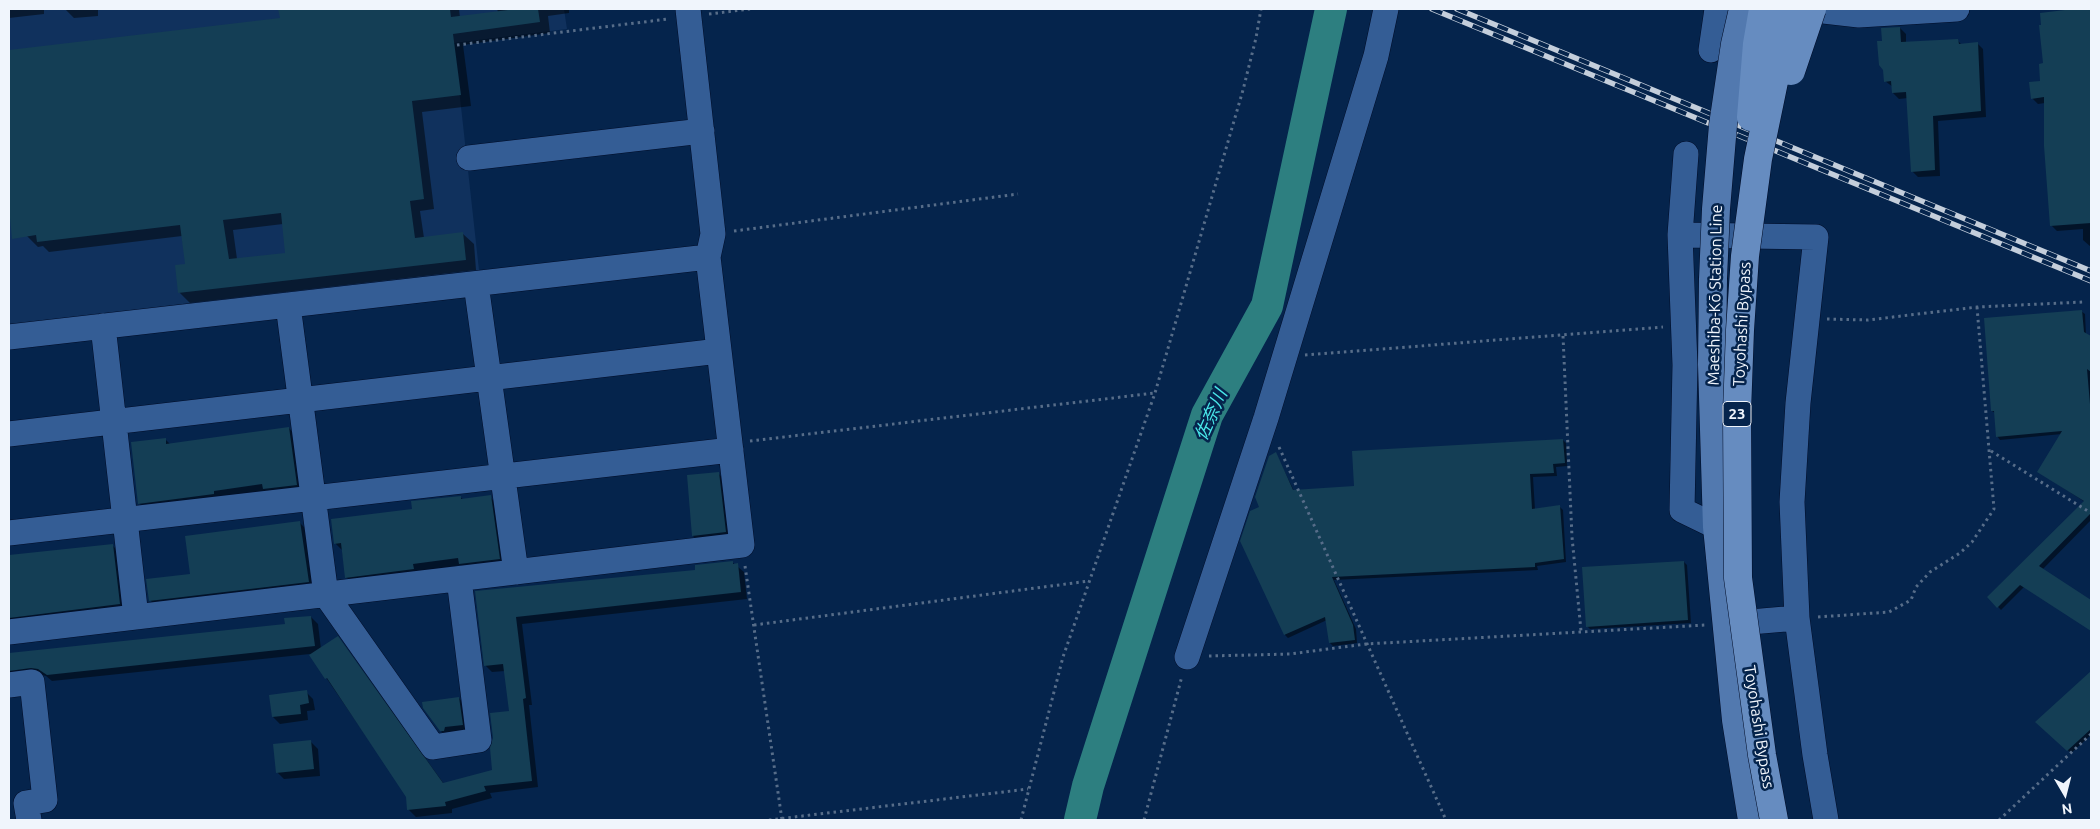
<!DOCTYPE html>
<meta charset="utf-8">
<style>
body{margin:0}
#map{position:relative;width:2100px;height:829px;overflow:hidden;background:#05244c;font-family:Ubuntu,sans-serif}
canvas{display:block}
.frame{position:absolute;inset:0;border:10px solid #f0f5fc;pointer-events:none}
.north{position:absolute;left:2040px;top:769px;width:50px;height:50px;-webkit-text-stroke:4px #05244c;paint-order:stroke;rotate:172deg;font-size:14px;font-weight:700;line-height:20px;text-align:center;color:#f0f5fc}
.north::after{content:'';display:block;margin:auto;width:18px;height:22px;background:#f0f5fc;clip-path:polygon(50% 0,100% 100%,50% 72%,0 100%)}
</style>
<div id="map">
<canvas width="2100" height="829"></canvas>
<div class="frame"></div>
<div class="north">N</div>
</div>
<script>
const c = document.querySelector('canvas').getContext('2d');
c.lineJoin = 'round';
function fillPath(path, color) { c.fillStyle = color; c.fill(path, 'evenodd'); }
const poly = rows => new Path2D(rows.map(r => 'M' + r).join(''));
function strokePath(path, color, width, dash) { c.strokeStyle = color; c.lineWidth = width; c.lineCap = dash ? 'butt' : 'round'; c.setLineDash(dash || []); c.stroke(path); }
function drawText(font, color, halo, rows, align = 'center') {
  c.font = font + ' Ubuntu,"Noto Sans JP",sans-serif'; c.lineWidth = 5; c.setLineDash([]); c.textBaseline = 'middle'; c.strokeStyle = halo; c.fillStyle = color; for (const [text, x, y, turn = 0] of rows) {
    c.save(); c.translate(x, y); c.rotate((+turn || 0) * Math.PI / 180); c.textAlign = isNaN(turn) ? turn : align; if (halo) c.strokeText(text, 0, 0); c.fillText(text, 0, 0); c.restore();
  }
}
fillPath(poly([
 [9,9,564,9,567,29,454,43,479,270,9,326]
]), '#10315d');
fillPath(poly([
 [9,9,44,9,44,14,9,18],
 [65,9,98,9,98,16,74,18],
 [280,9,459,9,460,18,498,12,497,9,569,9,569,13,548,16,550,33,463,45,471,106,422,112,434,209,420,211,424,238,463,234,474,244,476,270,190,303,179,292,186,265,182,236,49,252,43,246,38,247,27,236,10,210,9,196,9,51,281,19],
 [283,224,287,254,237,259,233,230],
 [2072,9,2091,9,2091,247,2083,240,2083,229,2057,231,2051,225,2045,103,2038,104,2032,98,2041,82,2044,64],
 [1900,28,1906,34,1906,43,1958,41,1962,45,1977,43,1983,49,1986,117,1938,121,1940,176,1918,177,1912,171,1908,98,1899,99,1893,93,1893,87,1885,81,1883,42],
 [2081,311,2085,314,2086,335,2091,338,2091,520,2042,570,2091,601,2091,630,2024,587,2001,610,1989,597,2085,502,2039,472,2062,434,2000,440,1997,436,1995,413,1992,411],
 [289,428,295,435,303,492,271,496,266,491,146,510,139,503,165,439,171,445],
 [1563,440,1566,443,1567,466,1556,467,1557,476,1533,477,1535,510,1560,507,1563,510,1566,562,1537,566,1538,570,1334,580,1356,629,1357,643,1333,646,1330,643,1327,620,1288,638,1285,635,1261,508,1276,454,1294,491,1356,488],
 [718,473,725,480,732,539,700,543,693,536,688,476],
 [460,497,464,500,490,497,497,504,506,566,467,571,461,565,354,584,346,577,342,550,335,543,414,510],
 [300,523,307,530,316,589,157,607,150,600,191,576],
 [113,546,120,553,127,611,9,626,9,558],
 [732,562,744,572,747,599,522,624,532,705,529,705,538,787,490,793,492,798,452,809,452,813,416,817,409,810,407,796,310,654,52,681,46,676,38,674,9,680,9,655,286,625,311,617,318,624,321,649,344,645,444,784,493,771,511,712,505,671,492,672,485,665,476,592,697,571],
 [1684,562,1687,565,1691,623,1590,629,1587,626],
 [2091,672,2091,735,2071,753,2037,722],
 [306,692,313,699,315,710,307,711,308,720,280,724,273,717],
 [459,698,466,706,469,732,448,738,441,731],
 [311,742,318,749,320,776,284,779,277,772]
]), '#0007');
strokePath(poly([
 [1080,820,1088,786,1207,415,1267,306,1331,9]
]), '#2d7f80', 32);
fillPath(poly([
 [278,9,450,9,451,17,516,9,538,9,540,22,453,34,461,95,412,101,424,199,410,201,415,238,463,232,466,260,178,293,175,265,185,264,180,225,37,242,36,235,12,239,9,208,9,50,280,18],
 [281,213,285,253,229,259,223,220],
 [2073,9,2090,9,2091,223,2050,226,2044,146,2044,97,2031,99,2029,82,2040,81,2039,64,2043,63,2039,25,2041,25,2040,13],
 [1900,27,1901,42,1958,39,1959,44,1978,42,1981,111,1933,116,1935,170,1911,172,1906,92,1892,93,1891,81,1884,82,1883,70,1879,65,1877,41,1882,41,1881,28],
 [2082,310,2084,332,2091,336,2091,372,2087,369,2091,416,2091,513,2039,566,2091,600,2091,631,2020,585,1997,608,1987,597,2084,501,2037,472,2062,431,1996,437,1994,411,1991,411,1984,318],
 [289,427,297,485,263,489,262,484,214,491,214,494,138,504,131,442,166,438,166,444],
 [1563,439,1565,463,1553,464,1554,473,1530,474,1532,509,1560,505,1564,559,1535,563,1535,567,1332,577,1353,625,1355,640,1329,643,1325,617,1284,635,1240,541,1250,511,1259,507,1255,497,1269,456,1276,452,1293,490,1354,486,1352,451],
 [719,472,726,532,692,536,687,475],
 [491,495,500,559,459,564,458,558,413,564,414,569,345,578,341,543,334,544,331,519,412,509,411,501,461,496,461,499],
 [300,521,309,582,149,601,146,579,190,574,185,536],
 [113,544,120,604,9,618,9,555],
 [733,561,733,564,738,563,741,592,516,617,526,698,523,699,532,781,484,786,486,791,445,802,446,806,407,810,406,797,327,678,325,679,309,655,338,636,443,783,492,770,490,748,493,738,490,713,509,711,503,664,484,666,475,591,695,570,695,565],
 [1684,561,1688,620,1586,627,1582,567],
 [311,616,315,646,47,675,38,669,31,668,9,671,9,653,285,624,284,618],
 [2091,671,2091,729,2067,751,2035,722],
 [307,690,309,703,300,705,301,714,272,717,269,695],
 [459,697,463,725,445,727,444,731,440,731,423,708,422,702],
 [311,740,314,769,276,773,273,744]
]), '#143e55');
const minor = poly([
 [1806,9,1859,15,1861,9],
 [1859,15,1957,9],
 [1711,50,1717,9],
 [469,158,702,131],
 [1680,235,1686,154],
 [476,284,516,572],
 [288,305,326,595,433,747,479,740,459,579],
 [103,326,136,617],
 [9,337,708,257],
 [9,434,719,351],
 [1717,527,1682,510,1685,365,1680,235,1816,237,1798,403,1792,502,1797,618,1815,755,1826,820],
 [9,533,731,450],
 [1727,624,1797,618],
 [9,632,742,545,708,257,713,234,688,9],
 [1187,657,1266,418,1376,56,1386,9],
 [9,685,32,682,45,800,26,803,29,820]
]);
const major = poly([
 [1713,279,1712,364,1717,527,1736,720,1752,820]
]);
strokePath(minor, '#000d28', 26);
strokePath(major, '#000d28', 29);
strokePath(poly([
 [709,14,750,9],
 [457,45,668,19],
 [734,231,1018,194],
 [1827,319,1868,320,1977,307,2083,302],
 [1563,336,1572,537,1581,631],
 [1305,355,1663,327],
 [750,441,1155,393],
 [1279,447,1446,820],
 [1991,451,2091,513],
 [745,566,782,820],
 [1818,617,1889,612,1911,600,1916,587,1930,572,1960,553,1972,542,1994,509,1977,307],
 [754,625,1089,581],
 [1209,656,1290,654,1366,644,1706,625],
 [769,820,1028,789],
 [1021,820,1063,657,1155,393,1243,90,1256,38,1261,9],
 [1144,820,1182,676],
 [1999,820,2091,734]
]), '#576d89', 3, [2.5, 4]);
strokePath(minor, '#345d95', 25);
strokePath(major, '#5279af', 28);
const rail = poly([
 [1432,9,2091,281],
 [1457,9,2091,271]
]);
strokePath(rail, '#c4cedb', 5.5);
strokePath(rail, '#05244c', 4, [11]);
const majorBridge = poly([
 [1713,279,1716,209,1723,125,1735,44,1743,9]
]);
const highwayBridge = poly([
 [1791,71,1812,9],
 [1751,117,1757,44,1763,9],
 [1774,820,1762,755,1738,578,1737,412,1740,330,1745,256,1758,159,1789,9]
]);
strokePath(majorBridge, '#000d28', 29, []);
strokePath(highwayBridge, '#000d28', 29, []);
strokePath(majorBridge, '#5279af', 28);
strokePath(highwayBridge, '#668cc0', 28);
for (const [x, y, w] of [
 [1737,414,28]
]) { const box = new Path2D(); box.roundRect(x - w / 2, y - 12.5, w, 25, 4); c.fillStyle = '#05244c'; c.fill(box); strokePath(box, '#f0f5fc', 1); }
drawText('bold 15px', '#f0f5fc', null, [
 ["23",1737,414]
]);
drawText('16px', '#f0f5fc', '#05244c', [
 ["Maeshiba-Kō Station Line",1715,295,-89],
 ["Toyohashi Bypass",1742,324,-87],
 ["Toyohashi Bypass",1759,727,81]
]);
drawText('italic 18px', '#49e6e9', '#05244c', [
 ["佐奈川",1211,415,-66]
]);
</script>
